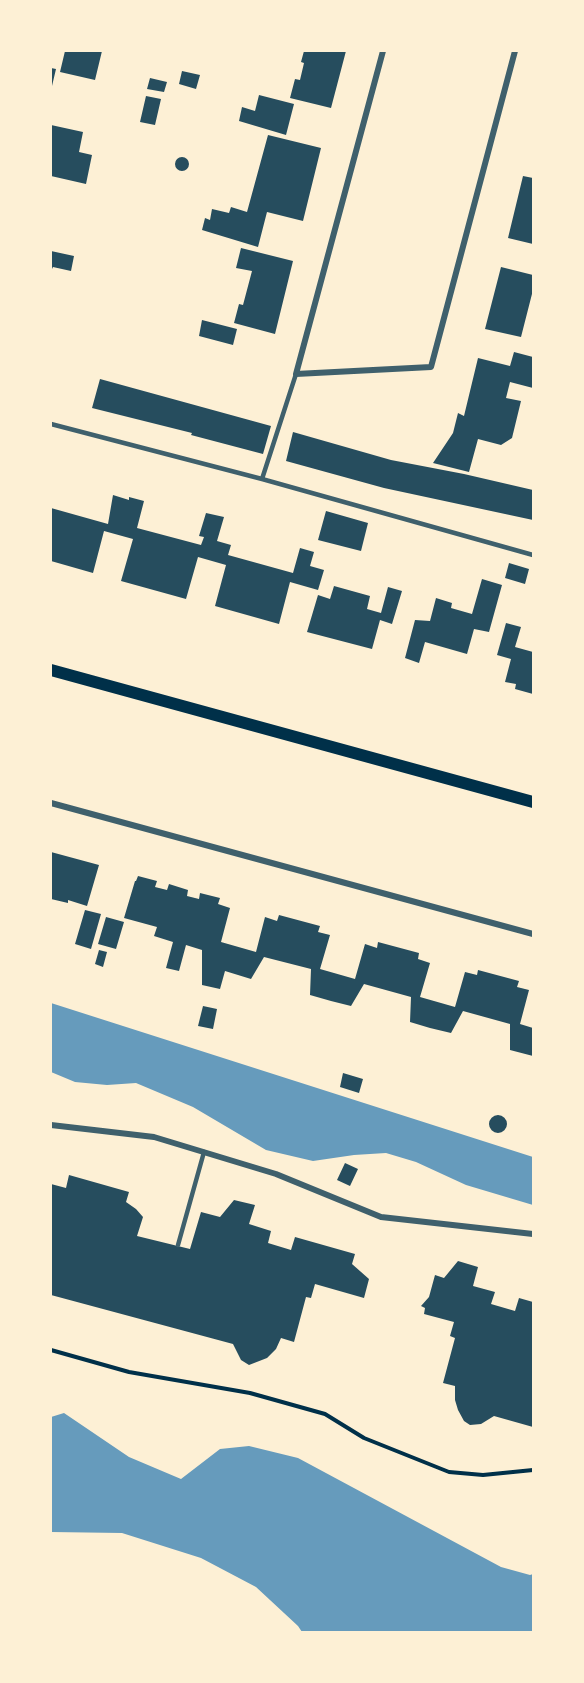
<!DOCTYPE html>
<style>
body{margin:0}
#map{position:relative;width:584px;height:1683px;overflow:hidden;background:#fdf0d5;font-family:Inter,sans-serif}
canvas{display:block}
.frame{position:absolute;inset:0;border:52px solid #fdf0d5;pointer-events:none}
</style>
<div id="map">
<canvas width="584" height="1683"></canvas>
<div class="frame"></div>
</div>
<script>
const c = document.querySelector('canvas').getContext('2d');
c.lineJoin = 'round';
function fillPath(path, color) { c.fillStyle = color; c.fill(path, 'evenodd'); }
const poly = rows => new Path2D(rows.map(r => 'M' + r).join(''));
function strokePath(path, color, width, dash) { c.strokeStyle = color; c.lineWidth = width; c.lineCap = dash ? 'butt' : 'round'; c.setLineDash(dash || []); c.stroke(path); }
fillPath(poly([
 [51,1003,533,1157,533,1205,466,1185,416,1162,386,1153,354,1155,313,1161,266,1150,193,1107,136,1083,107,1085,75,1082,51,1072],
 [64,1413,129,1457,181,1479,220,1449,249,1446,298,1458,501,1567,530,1575,533,1574,533,1632,302,1632,298,1626,256,1587,201,1558,122,1533,51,1532,51,1417]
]), '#669bbc');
fillPath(poly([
 [65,51,102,51,95,80,60,72],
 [304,51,346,51,331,108,290,98,295,79,300,80,304,63,301,62],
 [51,68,56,69,52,86,51,86],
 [182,71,200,75,196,89,179,84],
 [150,78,167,82,164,92,147,89],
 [259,95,294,104,286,135,239,121,242,107,255,111],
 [146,96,161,99,155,125,140,122],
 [51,125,83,132,79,152,92,155,86,184,51,176],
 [268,135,321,148,303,221,267,212,258,247,202,230,205,218,210,220,212,209,229,213,231,207,247,212],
 '175 164a7 7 0 1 1 14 0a7 7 0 1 1-14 0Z',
 [523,176,533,178,533,244,508,238],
 [241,248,293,261,275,334,234,323,239,304,243,305,252,271,236,268],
 [51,251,74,256,71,271,53,267,51,271],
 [501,267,533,275,533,290,521,337,485,329],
 [202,320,237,329,233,345,199,336],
 [514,352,533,357,533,388,510,382,506,398,521,401,512,438,501,445,478,439,469,472,433,463,453,433,458,413,464,416,478,358,510,366],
 [100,379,271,426,263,454,191,435,192,433,92,408],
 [293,432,391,460,464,474,533,490,533,520,384,488,286,461],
 [113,495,129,500,129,497,144,501,137,528,201,545,204,537,199,536,206,513,224,517,217,541,231,545,228,555,293,573,300,548,314,552,310,566,324,570,318,590,290,582,279,624,215,606,226,565,198,557,186,599,121,581,133,539,104,531,93,573,51,561,51,508,108,524],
 [326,511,368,523,361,551,318,540],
 [509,563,529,569,525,584,505,578],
 [482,579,502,585,489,632,474,629,467,654,425,642,419,663,405,658,415,620,430,621,436,598,452,603,451,608,472,614],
 [334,586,370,596,367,609,381,613,388,587,402,591,392,624,380,620,372,649,307,632,318,595,330,599],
 [506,623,521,627,515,647,533,652,533,694,515,689,516,684,505,682,511,659,497,655],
 [51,852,99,865,87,906,68,900,68,903,51,899],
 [138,876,157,881,155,887,167,890,169,884,188,890,187,896,199,899,200,893,220,898,218,904,230,908,221,942,256,952,265,917,277,921,279,915,320,926,318,932,330,935,320,969,355,979,365,944,377,948,378,942,419,953,418,959,430,963,420,997,455,1007,465,972,477,975,478,970,519,981,517,987,529,990,520,1024,533,1028,533,1056,510,1050,510,1024,463,1011,451,1033,430,1028,410,1022,411,997,364,984,351,1006,331,1001,310,995,311,969,264,957,251,979,225,971,220,989,202,985,202,950,186,945,179,971,166,968,173,942,154,936,157,927,124,918,135,881,136,881],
 [85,910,101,914,91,949,75,944],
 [106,917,124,922,116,949,98,944],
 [99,950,107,952,103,967,95,964],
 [203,1006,217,1009,213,1029,198,1026],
 [343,1073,363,1079,359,1093,340,1087],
 '489 1124a9 9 0 1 1 18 0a9 9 0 1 1-18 0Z',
 [345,1163,358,1169,350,1186,337,1180],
 [69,1175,129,1192,126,1202,136,1209,143,1217,137,1236,190,1249,201,1212,220,1217,234,1200,255,1205,249,1224,271,1231,268,1243,291,1250,295,1237,355,1254,352,1264,369,1279,364,1298,315,1284,311,1298,306,1297,294,1342,281,1338,276,1349,267,1358,249,1365,241,1360,233,1344,51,1295,51,1184,66,1188],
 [458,1261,478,1267,473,1286,495,1292,491,1304,515,1311,519,1298,533,1302,533,1427,494,1416,481,1424,470,1425,464,1421,458,1410,455,1400,455,1386,443,1383,455,1338,450,1336,454,1322,424,1314,425,1308,421,1306,429,1297,435,1275,444,1278]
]), '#264d5e');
strokePath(poly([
 [51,1350,129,1372,250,1393,325,1414,364,1438,449,1472,483,1475,533,1470]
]), '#003049', 4);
strokePath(poly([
 [51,424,262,479,533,555],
 [262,479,296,374],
 [178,1245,204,1152]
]), '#3f606c', 4.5);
strokePath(poly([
 [383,51,296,374,431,367,515,51],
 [51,803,533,934],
 [51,1125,154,1137,276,1174,381,1217,533,1234]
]), '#3f606c', 6);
strokePath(poly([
 [51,670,533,802]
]), '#003049', 12);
</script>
